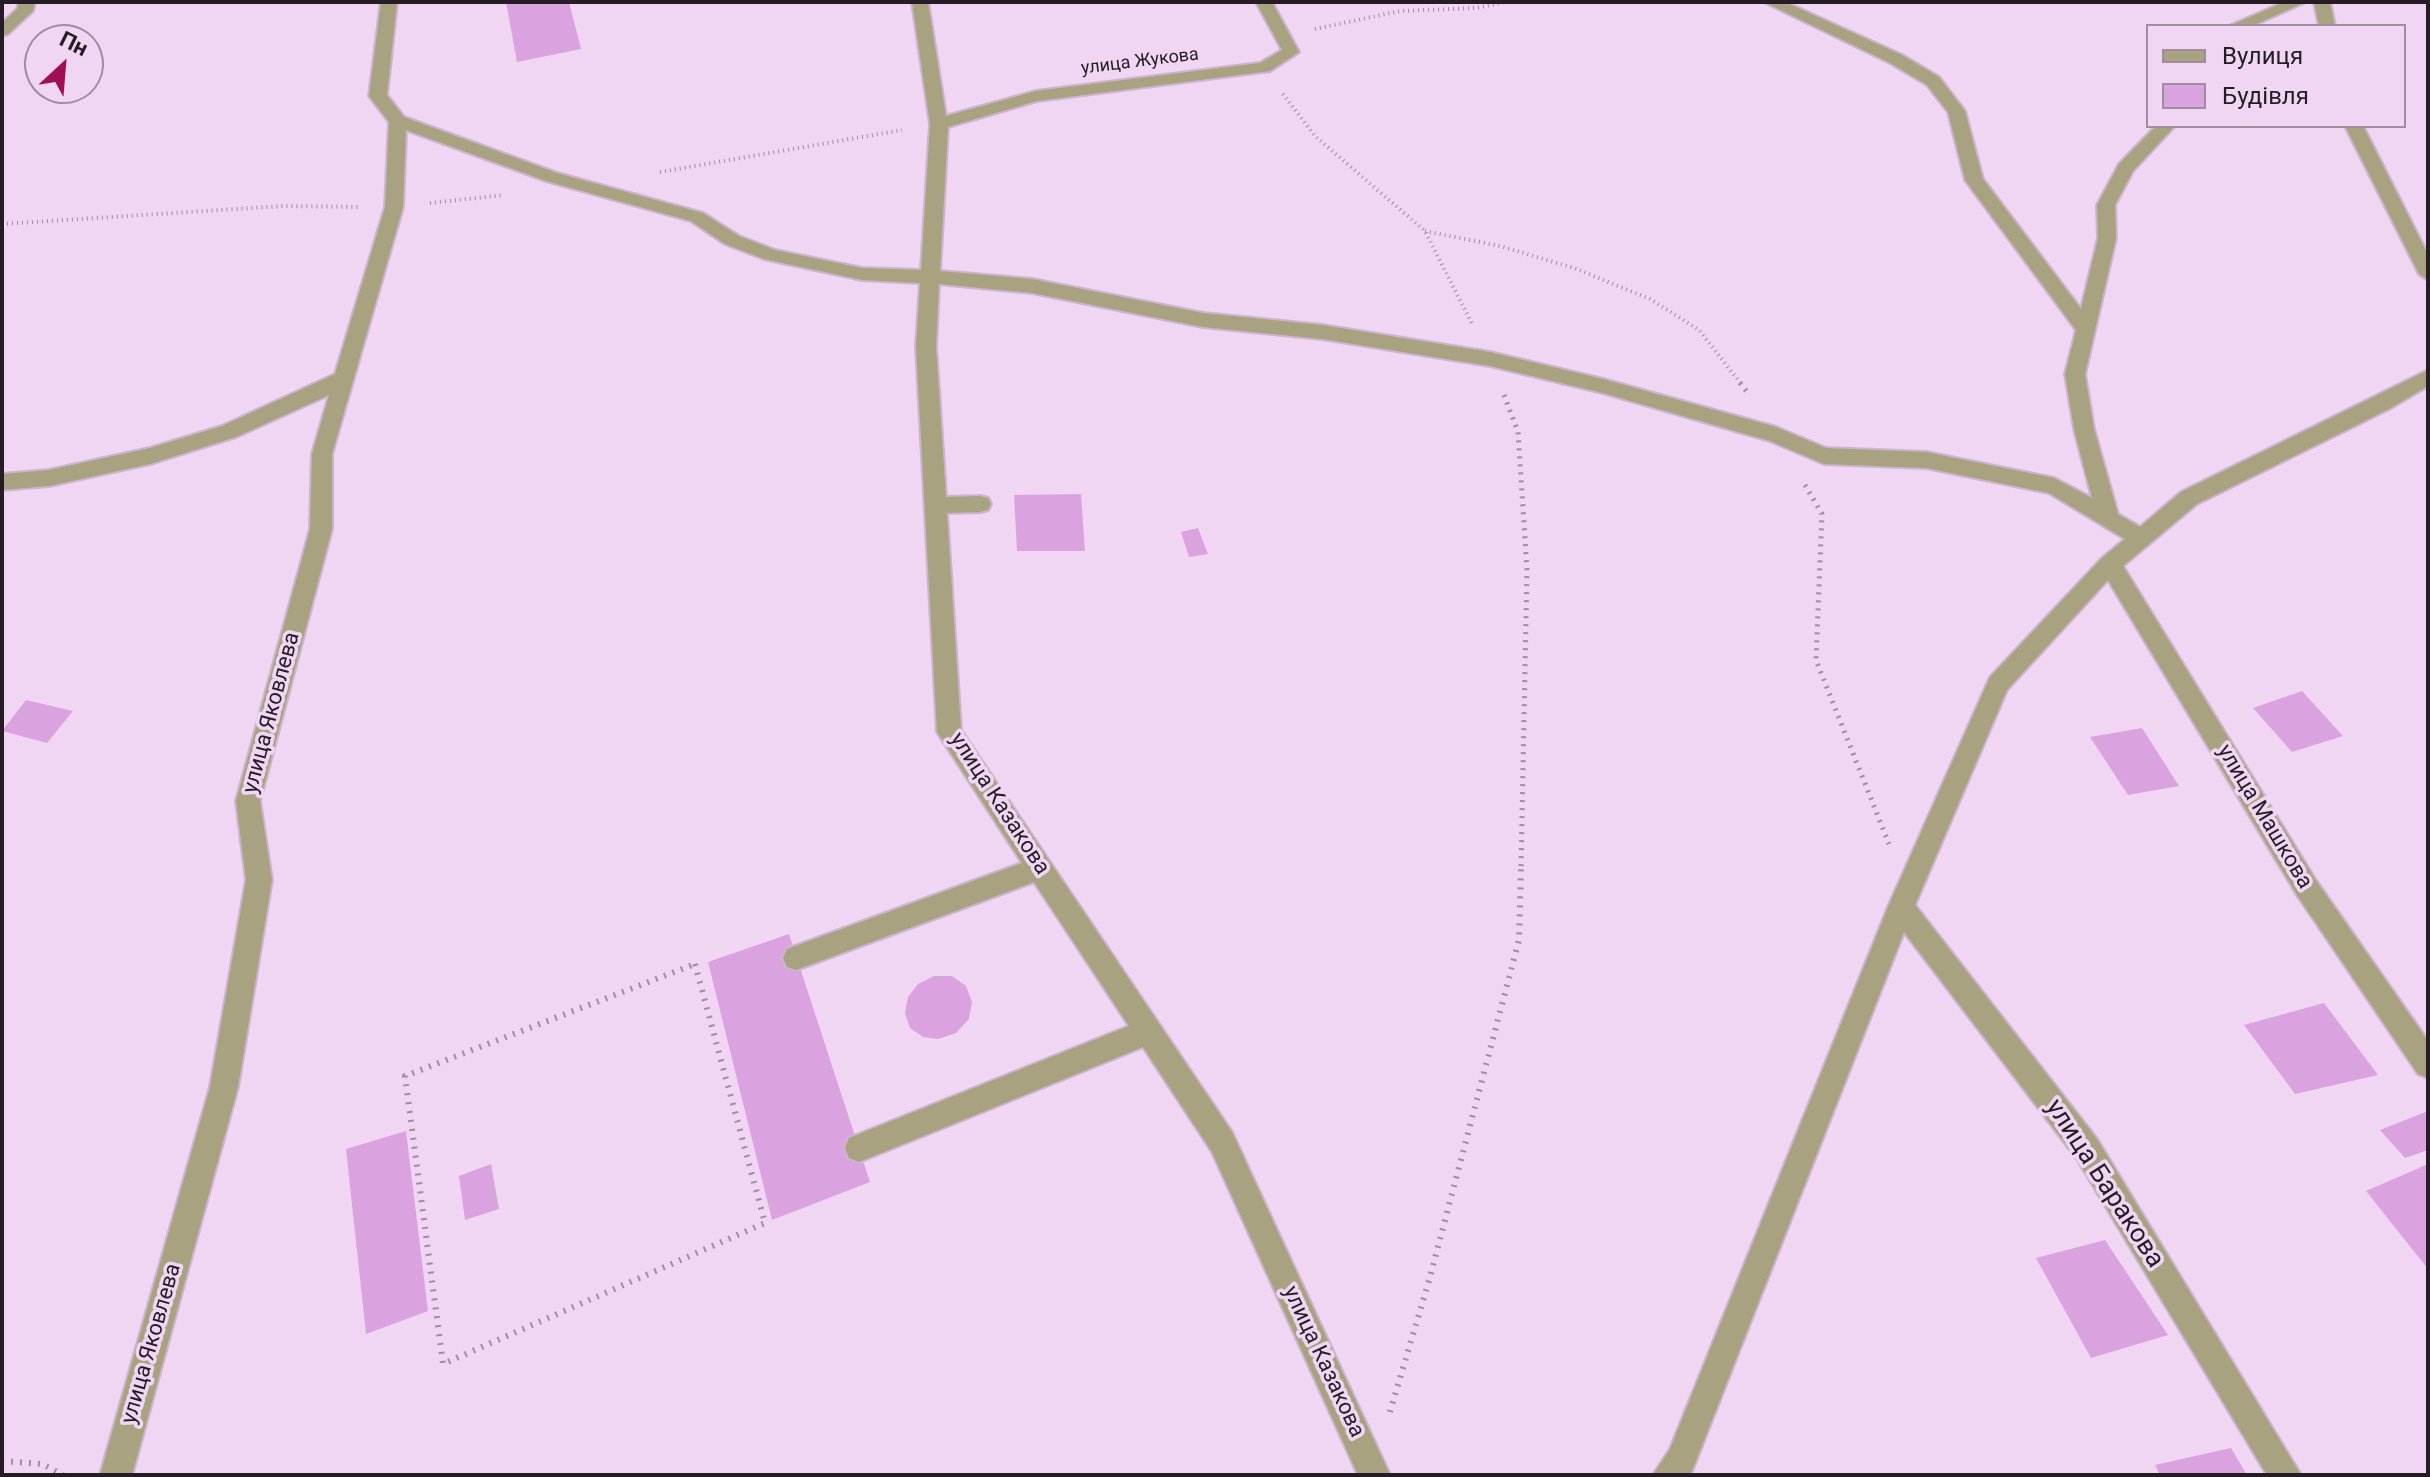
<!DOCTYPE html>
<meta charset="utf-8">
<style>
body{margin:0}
#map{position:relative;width:2430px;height:1477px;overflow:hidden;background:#f0d6f2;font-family:Roboto,sans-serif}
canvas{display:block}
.frame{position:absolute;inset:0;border:4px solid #251c26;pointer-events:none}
.legend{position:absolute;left:2146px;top:24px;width:260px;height:104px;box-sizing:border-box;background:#f0d6f2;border:2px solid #9f8ca0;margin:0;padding:10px 14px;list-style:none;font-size:24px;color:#251c26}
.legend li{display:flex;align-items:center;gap:16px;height:40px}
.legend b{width:40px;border:2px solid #9f8ca0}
.north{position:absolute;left:24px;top:24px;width:80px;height:80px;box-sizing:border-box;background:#f0d6f2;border:2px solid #9f8ca0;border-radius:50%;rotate:26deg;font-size:22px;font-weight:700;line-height:32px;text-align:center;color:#251c26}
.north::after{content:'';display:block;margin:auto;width:28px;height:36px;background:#a00f56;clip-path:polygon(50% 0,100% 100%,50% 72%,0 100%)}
</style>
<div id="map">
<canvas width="2430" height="1477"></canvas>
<div class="frame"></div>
<ul class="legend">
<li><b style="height:10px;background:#a9a281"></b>Вулиця</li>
<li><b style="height:22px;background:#daa3df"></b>Будівля</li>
</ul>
<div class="north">Пн</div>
</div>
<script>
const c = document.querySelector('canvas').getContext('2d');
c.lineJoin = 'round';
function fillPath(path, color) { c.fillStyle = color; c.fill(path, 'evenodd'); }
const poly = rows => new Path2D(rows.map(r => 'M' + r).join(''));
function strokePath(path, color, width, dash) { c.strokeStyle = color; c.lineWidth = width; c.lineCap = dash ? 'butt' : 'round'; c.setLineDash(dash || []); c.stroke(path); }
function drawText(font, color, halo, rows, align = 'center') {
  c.font = font + ' Roboto,sans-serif'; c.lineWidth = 7; c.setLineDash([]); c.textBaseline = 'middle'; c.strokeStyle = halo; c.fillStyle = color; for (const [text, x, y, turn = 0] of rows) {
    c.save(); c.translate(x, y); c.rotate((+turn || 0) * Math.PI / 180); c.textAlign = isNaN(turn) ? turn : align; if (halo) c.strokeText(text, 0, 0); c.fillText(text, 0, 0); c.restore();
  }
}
fillPath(poly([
 [506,2,569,2,581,49,517,62],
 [1081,494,1085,551,1017,551,1014,495],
 [1198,528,1208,554,1189,557,1181,532],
 [2302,691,2343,736,2292,752,2253,708],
 [26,700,73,711,47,743,2,731],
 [2142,728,2179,786,2128,795,2090,737],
 [789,934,870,1182,772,1220,708,962],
 [934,976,952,976,966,986,972,1002,969,1019,956,1033,938,1039,923,1037,910,1028,905,1013,908,997,918,984],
 [2324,1003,2378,1075,2295,1094,2244,1025],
 [2428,1111,2428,1150,2405,1158,2380,1130],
 [406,1131,428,1311,366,1334,346,1149],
 [491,1164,499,1209,465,1220,459,1176],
 [2426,1165,2428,1167,2428,1269,2366,1191],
 [2105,1240,2168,1335,2091,1358,2036,1258],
 [2231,1448,2247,1475,2160,1475,2155,1465]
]), '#daa3df');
const minor = poly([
 [19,2,35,2,33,11,8,34,2,36,2,23,17,9,19,2],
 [381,2,397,2,387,95,404,117,557,173,703,213,739,236,775,250,862,268,921,270,930,124,912,2,928,2,946,116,1036,91,1260,63,1282,50,1256,2,1272,2,1299,52,1270,71,1037,101,948,127,940,271,1032,279,1203,313,1322,325,1490,352,1603,379,1776,427,1826,448,1926,452,2054,478,2092,498,2074,429,2065,374,2076,330,1965,180,1948,112,1927,85,1890,63,1764,2,1785,2,1902,55,1939,77,1965,111,1983,179,2081,309,2098,238,2097,205,2119,164,2156,126,2175,126,2133,171,2115,205,2116,238,2085,374,2094,429,2118,514,2140,527,2181,492,2428,370,2428,386,2389,409,2197,504,2123,566,2315,879,2428,1041,2428,1078,2418,1074,2297,895,2108,580,2007,690,1915,905,2097,1139,2301,1475,2267,1475,2077,1159,1904,932,1692,1471,1689,1475,1653,1475,1670,1449,1888,907,1990,677,2102,558,2125,539,2049,493,1926,468,1824,464,1770,441,1603,393,1490,366,1322,339,1203,327,1032,293,939,284,936,347,946,497,980,496,988,498,991,504,988,510,980,512,947,513,961,730,1232,1132,1390,1475,1358,1475,1212,1152,1143,1047,859,1162,849,1158,845,1148,849,1138,1129,1026,1034,882,796,970,787,967,783,958,787,949,1022,863,937,732,916,347,920,283,862,280,764,259,725,244,691,221,546,181,406,130,403,207,332,454,332,529,260,801,272,880,238,1087,132,1475,100,1475,210,1087,246,880,236,801,310,529,312,454,329,395,236,437,150,464,49,486,2,490,2,474,49,470,150,448,222,426,335,374,385,207,389,122,369,96,381,2],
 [2284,2,2306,2,2252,26,2229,26,2284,2],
 [2314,2,2330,2,2335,26,2319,26,2314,2],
 [2345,126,2363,126,2428,255,2428,280,2419,274,2345,126]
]);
strokePath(minor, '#cbb5cd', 4);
strokePath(poly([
 [1315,29,1400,11,1476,8,1505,2],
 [1283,94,1315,136,1425,231,1472,324],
 [660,172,902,130],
 [430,203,504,195],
 [2,224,283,206,360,207],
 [1425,231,1500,246,1574,268,1650,299,1699,330,1742,385]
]), '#a08da2', 4, [1, 4]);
strokePath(poly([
 [1740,383,1747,392],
 [1504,395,1518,432,1527,570,1521,869],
 [1805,485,1822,514,1816,660,1889,844]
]), '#a08da2', 5, [2, 6]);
strokePath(poly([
 [695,964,765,1223,443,1364,405,1076,695,964],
 [1390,1412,1430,1277,1519,940,1521,867],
 [2,1461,42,1464,63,1475]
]), '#a08da2', 6, [2, 7]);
fillPath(minor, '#a9a281');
drawText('18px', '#251c26', '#f0d6f2', [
 ["улица Жукова",1140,62,-7]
]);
drawText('22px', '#251c26', '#f0d6f2', [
 ["улица Яковлева",272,713,-75],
 ["улица Казакова",999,804,57],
 ["улица Машкова",2264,817,59],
 ["улица Яковлева",152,1344,-74],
 ["улица Казакова",1323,1362,65]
]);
drawText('26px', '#251c26', '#f0d6f2', [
 ["улица Баракова",2104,1184,57]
]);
</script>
